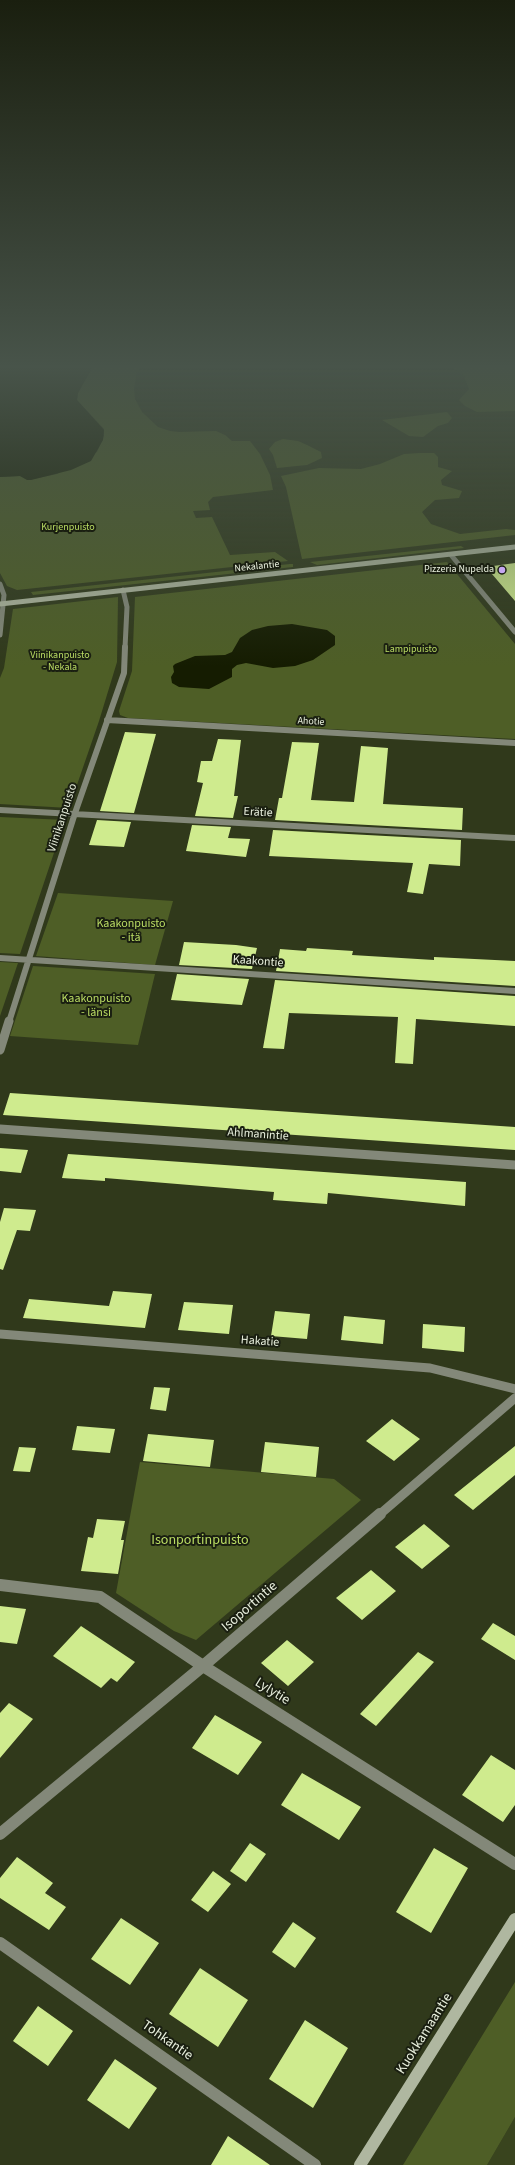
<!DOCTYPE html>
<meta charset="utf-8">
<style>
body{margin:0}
canvas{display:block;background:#30391b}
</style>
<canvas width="515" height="2165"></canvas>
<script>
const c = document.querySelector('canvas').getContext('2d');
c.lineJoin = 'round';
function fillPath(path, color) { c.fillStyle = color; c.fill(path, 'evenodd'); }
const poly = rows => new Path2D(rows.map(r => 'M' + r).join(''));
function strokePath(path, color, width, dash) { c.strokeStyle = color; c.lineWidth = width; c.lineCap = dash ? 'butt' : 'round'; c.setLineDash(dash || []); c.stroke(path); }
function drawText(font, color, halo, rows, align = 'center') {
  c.font = font + ' "Source Sans 3",sans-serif'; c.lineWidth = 4; c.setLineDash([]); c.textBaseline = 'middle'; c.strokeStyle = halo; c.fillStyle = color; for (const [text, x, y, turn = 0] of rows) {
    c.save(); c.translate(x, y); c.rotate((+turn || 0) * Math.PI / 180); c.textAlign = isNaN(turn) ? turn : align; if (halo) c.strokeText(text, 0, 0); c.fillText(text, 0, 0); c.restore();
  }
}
fillPath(poly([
 [515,2117,515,2165,487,2165]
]), '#39441e');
fillPath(poly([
 [92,364,151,364,137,370,134,389,135,399,142,412,158,427,170,431,179,432,216,431,225,435,232,441,250,441,260,454,270,475,273,490,213,497,208,502,210,510,193,511,196,518,212,517,230,555,275,552,288,561,17,590,7,586,0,573,0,477,20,476,29,480,57,474,97,452,104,436,104,429,77,400,78,393,92,368],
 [448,364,515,364,515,411,477,412,465,406,459,400,469,389,464,376],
 [447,412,452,418,448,423,438,426,423,437,409,436,382,420],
 [283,439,298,441,307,445,321,452,322,458,307,465,277,468,273,455,269,449,275,442],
 [420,453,434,453,438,457,438,467,452,471,441,480,442,485,462,491,459,498,435,500,422,512,431,524,460,534,506,529,515,530,515,535,302,559,286,487,281,476,319,468,361,469,380,464,404,454],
 [461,546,464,548,317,565,310,562],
 [447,562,515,644,515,739,128,718,120,715,119,711,132,671,135,597],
 [290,564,293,564,293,567,33,595,31,592],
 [118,597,117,662,99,721,69,808,0,804,0,678,4,668,13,609],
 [0,817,65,820,20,954,0,953],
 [58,893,173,901,155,965,36,956],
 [0,962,18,963,0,1016],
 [33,966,155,974,138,1045,10,1036],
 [140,1462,334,1479,361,1500,196,1640,174,1631,116,1593],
 [515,1982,515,2117,487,2165,403,2165]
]), '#4e5e26');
fillPath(poly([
 [0,364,92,364,92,368,78,393,77,400,104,430,103,440,91,461,71,470,31,480,27,480,20,476,0,477],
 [292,624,327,630,335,636,335,645,313,660,295,666,273,668,246,663,237,665,232,669,232,677,209,689,179,687,172,683,171,677,174,672,173,666,175,664,195,656,225,655,232,652,240,638,252,630,268,626]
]), '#151c01');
fillPath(poly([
 [515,563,515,601,486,567],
 [125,732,156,734,134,813,100,811],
 [218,739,241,740,234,796,238,796,233,818,195,816,203,783,197,782,201,761,212,761],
 [292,742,319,743,311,800,354,802,361,746,388,748,383,804,463,808,462,830,275,820,279,798,282,798],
 [97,820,131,822,124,847,89,845],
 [192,825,231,827,228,838,250,839,246,857,186,851],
 [273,830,461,840,460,866,429,864,423,894,407,892,413,863,269,856],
 [184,942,236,945,257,948,252,969,179,965],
 [307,948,353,951,352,955,434,960,434,957,515,961,515,986,276,971,280,949,306,951],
 [177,974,249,979,242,1005,171,1000],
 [275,980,515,996,515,1026,416,1019,413,1064,395,1063,398,1017,289,1013,284,1049,263,1048],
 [10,1093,515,1127,515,1150,3,1115],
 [0,1148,28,1150,21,1173,0,1171],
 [68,1154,466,1182,465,1206,328,1193,327,1204,273,1200,274,1192,105,1178,105,1181,62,1178],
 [4,1208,36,1210,30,1231,17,1230,3,1270,0,1269,0,1222],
 [113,1291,152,1294,145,1328,23,1318,29,1299,109,1306],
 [184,1302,233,1305,229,1334,178,1330],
 [275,1311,310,1314,307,1339,271,1336],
 [344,1316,385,1320,383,1344,341,1340],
 [423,1324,465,1327,464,1352,422,1348],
 [154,1387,170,1388,166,1411,150,1409],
 [392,1419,420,1439,394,1461,366,1441],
 [77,1426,115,1429,110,1453,72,1450],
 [148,1434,214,1440,210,1467,143,1461],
 [265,1442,319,1447,316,1477,261,1472],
 [515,1446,515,1475,473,1510,454,1495],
 [19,1447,36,1448,30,1472,13,1471],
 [97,1519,125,1521,121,1540,124,1540,118,1574,81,1571,88,1537,93,1538],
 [424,1524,450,1546,422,1569,395,1547],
 [371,1570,396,1591,362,1620,336,1598],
 [0,1606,26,1609,17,1644,0,1642],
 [493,1623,515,1636,515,1660,481,1639],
 [81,1626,135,1662,117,1682,111,1678,101,1688,53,1656],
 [287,1640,314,1662,288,1686,261,1663],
 [418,1652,434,1662,376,1726,360,1714],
 [9,1703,33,1719,0,1758,0,1713],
 [215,1715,262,1742,238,1775,192,1748],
 [491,1755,515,1770,515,1805,503,1822,462,1795],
 [302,1773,361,1807,339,1840,281,1805],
 [250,1843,266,1854,246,1882,230,1871],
 [434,1848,468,1868,431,1933,396,1912],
 [17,1857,53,1883,45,1893,66,1907,49,1930,0,1898,0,1878],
 [213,1871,231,1884,208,1912,191,1900],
 [121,1918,159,1943,130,1985,91,1959],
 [293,1922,316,1938,295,1968,272,1952],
 [200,1968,248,2000,218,2047,169,2014],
 [38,2006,73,2031,48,2066,13,2041],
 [305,2020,348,2048,313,2108,269,2079],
 [115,2059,157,2088,129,2129,87,2100],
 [228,2136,270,2165,211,2165]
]), '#cfeb8e');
strokePath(poly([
 [451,555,515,632],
 [0,584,4,595,0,635],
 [123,590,127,607,125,648]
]), '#838879', 5);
strokePath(poly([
 [107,720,515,743],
 [0,810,515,838],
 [0,958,515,991],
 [9,1022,75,813,124,673,125,647]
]), '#838879', 6);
strokePath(poly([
 [0,1050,9,1021],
 [0,1334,430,1368,515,1389],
 [379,1515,515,1398]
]), '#838879', 9);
strokePath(poly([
 [0,1585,100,1597,203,1666,515,1864],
 [0,1834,203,1666,380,1514],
 [0,1943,315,2165]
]), '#838879', 12);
strokePath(poly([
 [0,1129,515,1165]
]), '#838879', 9);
strokePath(poly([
 [0,604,515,547]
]), '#afb7a0', 5);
strokePath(poly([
 [360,2165,515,1919]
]), '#afb7a0', 12);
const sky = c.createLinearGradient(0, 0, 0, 667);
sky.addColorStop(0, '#1a1f0f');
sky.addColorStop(0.55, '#48544a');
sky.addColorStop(1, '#48544a00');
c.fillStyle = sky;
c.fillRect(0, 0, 515, 667);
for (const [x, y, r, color] of [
 [502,570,4,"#c5a7f1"]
]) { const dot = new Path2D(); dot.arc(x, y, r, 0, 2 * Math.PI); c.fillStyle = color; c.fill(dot); strokePath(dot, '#1a1f11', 1.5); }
drawText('10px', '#bbdd64', '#1a1f11', [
 ["Kurjenpuisto",68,528],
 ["Lampipuisto",411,650],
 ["Viinikanpuisto",60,656],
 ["- Nekala",60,668]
]);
drawText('10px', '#e9f0de', '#1a1f11', [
 ["Nekalantie",257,567,-6],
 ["Ahotie",311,722,3]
]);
drawText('10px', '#e9f0de', '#1a1f11', [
 ["Pizzeria Nupelda",494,570]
], 'right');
drawText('12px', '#e9f0de', '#1a1f11', [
 ["Erätie",258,813,3],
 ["Viinikanpuisto",63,818,-72],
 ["Kaakontie",258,962,4],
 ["Ahlmanintie",258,1135,4],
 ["Hakatie",260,1342,4]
]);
drawText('12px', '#bbdd64', '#1a1f11', [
 ["Kaakonpuisto",131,924],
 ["- itä",131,938],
 ["Kaakonpuisto",96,999],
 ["- länsi",96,1013]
]);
drawText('14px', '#bbdd64', '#1a1f11', [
 ["Isonportinpuisto",200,1541]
]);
drawText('14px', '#e9f0de', '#1a1f11', [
 ["Isoportintie",250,1607,-41],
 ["Lylytie",272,1692,32],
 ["Kuokkamaantie",425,2034,-58],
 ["Tohkantie",167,2041,35]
]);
</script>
